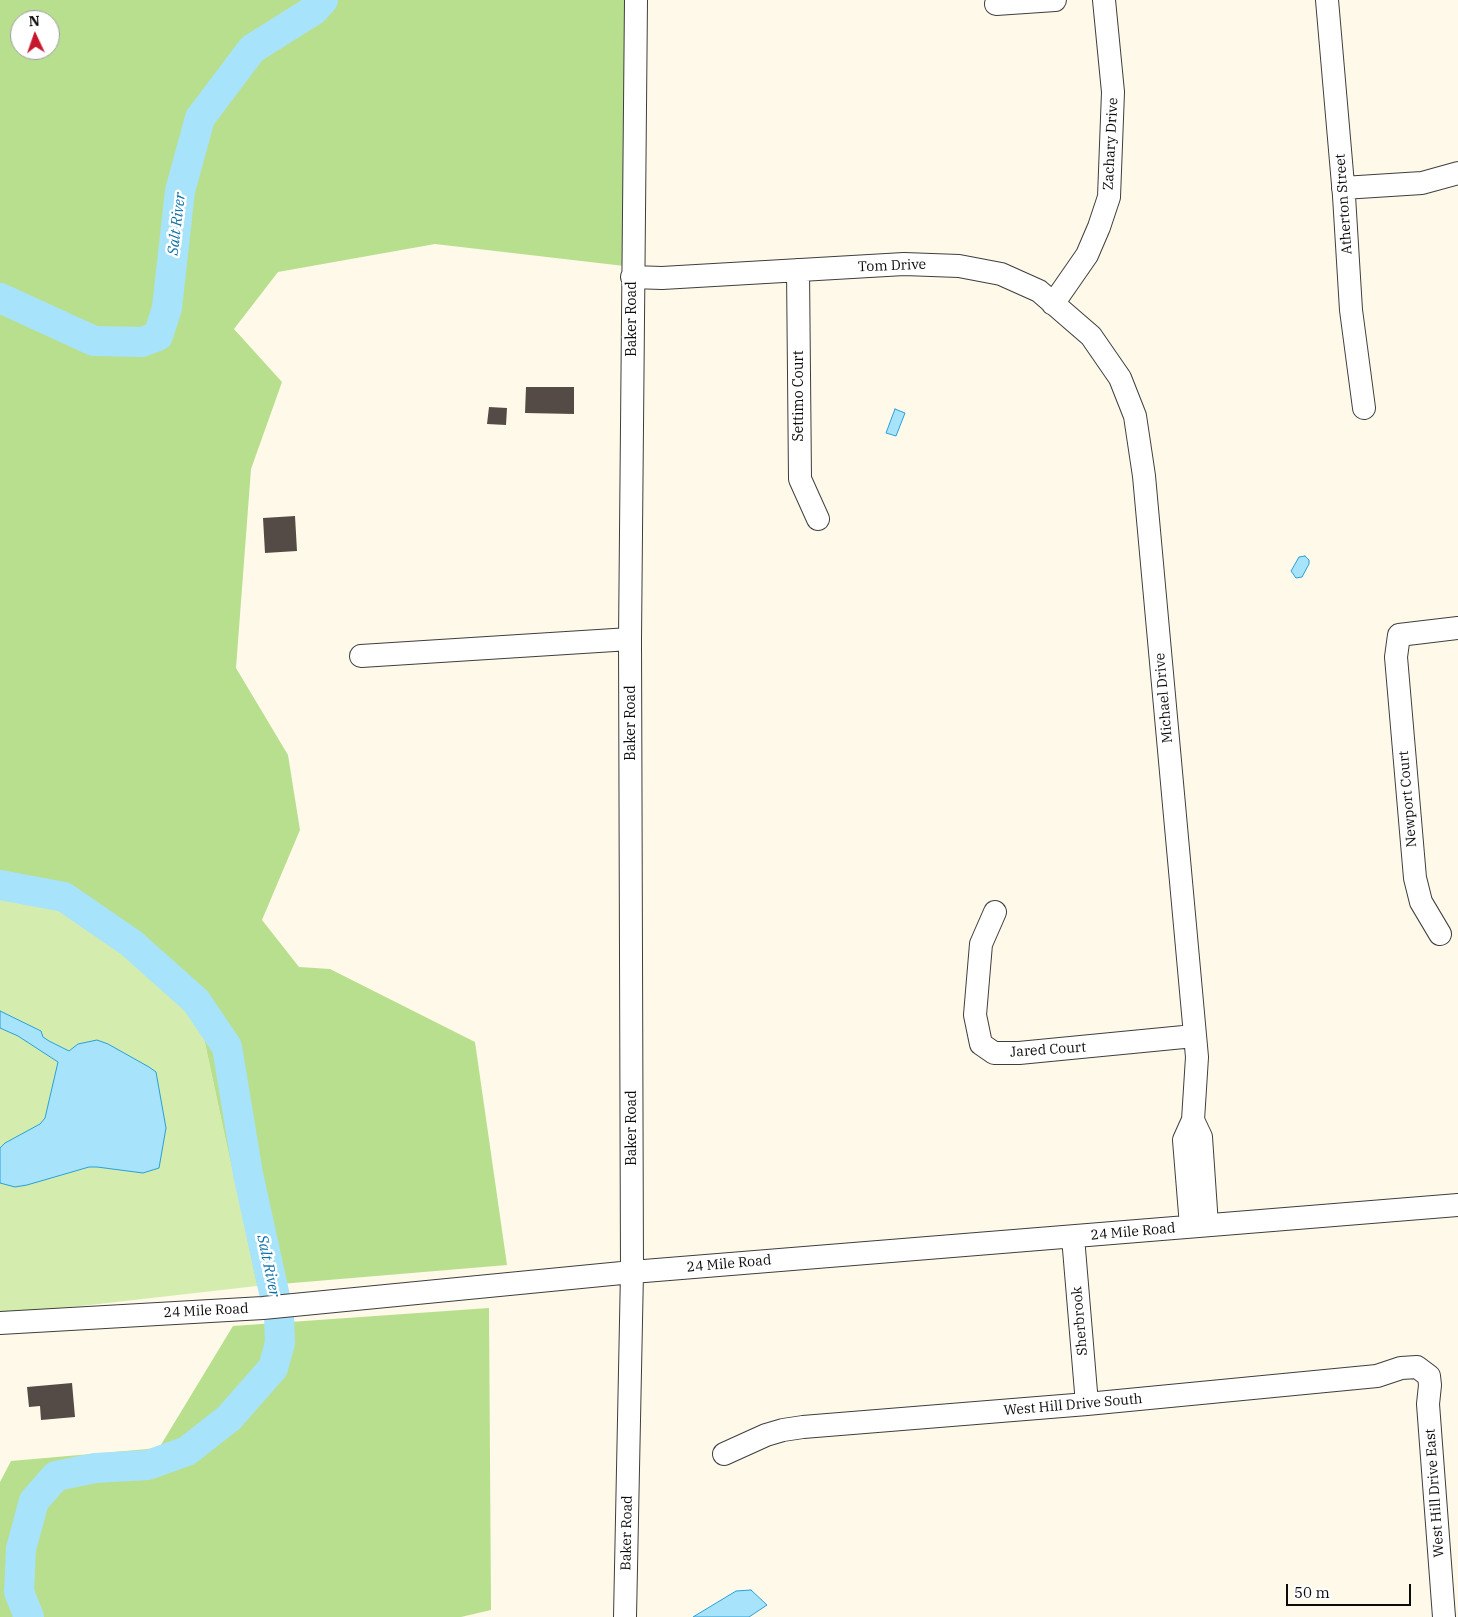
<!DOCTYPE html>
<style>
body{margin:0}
#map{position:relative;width:1458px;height:1617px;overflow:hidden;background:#fff9e9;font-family:"IBM Plex Serif",serif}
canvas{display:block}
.north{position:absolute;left:10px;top:10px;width:50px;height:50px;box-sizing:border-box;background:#fff;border:1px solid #9d9d9d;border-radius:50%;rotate:357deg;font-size:14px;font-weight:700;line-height:20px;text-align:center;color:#0b0b0b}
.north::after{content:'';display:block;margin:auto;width:18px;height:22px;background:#c7172d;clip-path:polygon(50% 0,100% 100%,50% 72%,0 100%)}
.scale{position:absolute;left:1286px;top:1584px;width:125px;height:22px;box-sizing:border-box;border:2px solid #0b0b0b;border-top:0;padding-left:6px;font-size:15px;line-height:18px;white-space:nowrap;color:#0b0b0b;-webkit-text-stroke:4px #fff;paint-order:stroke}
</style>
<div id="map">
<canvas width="1458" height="1617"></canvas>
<div class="north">N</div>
<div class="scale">50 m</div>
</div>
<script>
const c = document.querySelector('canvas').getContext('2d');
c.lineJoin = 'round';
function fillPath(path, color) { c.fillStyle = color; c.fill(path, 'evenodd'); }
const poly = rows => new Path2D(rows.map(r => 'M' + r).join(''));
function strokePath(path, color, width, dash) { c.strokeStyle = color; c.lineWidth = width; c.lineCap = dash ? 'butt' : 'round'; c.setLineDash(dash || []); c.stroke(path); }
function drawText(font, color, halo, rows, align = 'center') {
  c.font = font + ' "IBM Plex Serif",serif'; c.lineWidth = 5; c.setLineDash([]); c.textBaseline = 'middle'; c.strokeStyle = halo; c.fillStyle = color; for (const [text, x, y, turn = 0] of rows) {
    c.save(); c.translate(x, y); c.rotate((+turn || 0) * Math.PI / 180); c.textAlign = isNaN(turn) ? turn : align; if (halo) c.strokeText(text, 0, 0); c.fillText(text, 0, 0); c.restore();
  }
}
fillPath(poly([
 [0,893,64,897,196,1001,257,1286,81,1306,0,1313]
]), '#d4edaf');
fillPath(poly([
 [0,0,638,0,633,267,435,244,278,272,234,329,282,382,251,469,236,668,288,755,300,830,262,920,299,967,330,969,475,1042,507,1265,257,1286,196,1001,64,897,0,893],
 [20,20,50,20,50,50,20,50],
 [489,1308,491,1610,461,1617,0,1617,0,1482,11,1461,159,1448,233,1326]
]), '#b8df8d');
const water = poly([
 [895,409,905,413,896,436,886,433,895,409],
 [1305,556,1309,560,1309,564,1302,577,1296,578,1291,571,1299,557,1305,556],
 [0,1011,41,1031,43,1037,49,1041,69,1051,78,1044,97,1040,108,1044,149,1067,156,1072,166,1128,159,1168,143,1173,97,1167,89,1167,27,1185,15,1187,0,1183,0,1148,5,1143,40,1124,45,1118,58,1062,18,1036,0,1028,0,1011],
 [751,1590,767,1605,749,1617,693,1617,736,1591,751,1590]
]);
fillPath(water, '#a8e3fc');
strokePath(water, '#29a0d9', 1);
strokePath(poly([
 [0,298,94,341,142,342,158,336,167,308,180,191,200,118,252,49,314,10,323,0],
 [0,885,64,897,131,943,196,1001,227,1047,248,1174,279,1315,280,1343,273,1368,229,1418,187,1451,148,1465,95,1468,56,1476,34,1501,21,1549,19,1592,29,1617]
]), '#a8e3fc', 30);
fillPath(poly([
 [526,387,574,387,574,414,525,413],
 [489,407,507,408,506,425,487,424],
 [295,516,297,551,265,553,263,518],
 [72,1383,75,1417,41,1420,40,1406,29,1407,27,1387]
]), '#554b46');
const minor = poly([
 [1327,0,1344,196,1351,310,1364,408],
 [996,4,1055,0],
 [1343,188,1422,183,1458,173],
 [798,270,800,479,818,519],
 [632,277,662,278,904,264,959,266,1001,274,1039,291,1091,336,1120,378,1135,416,1144,476,1197,1057,1193,1120],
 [1053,304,1087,255,1099,227,1109,197,1113,92,1104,0],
 [361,656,630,639],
 [995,912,981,944,975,1015,981,1044,994,1053,1019,1053,1194,1036],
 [1440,934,1421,902,1415,878,1396,657,1399,635,1458,628],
 [1191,1226,1184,1140,1193,1120,1201,1137,1207,1225],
 [1073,1237,1087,1404],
 [0,1323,263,1308,632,1272,1458,1205],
 [724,1454,766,1435,783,1430,803,1427,1087,1404,1377,1376,1401,1368,1417,1367,1429,1376,1430,1385,1428,1404,1444,1617],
 [625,1617,632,1272,630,639,636,0]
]);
strokePath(minor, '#3e3e3e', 24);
strokePath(minor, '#fff', 22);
drawText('14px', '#0b0b0b', '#fff', [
 ["Zachary Drive",1111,144,-87],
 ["Atherton Street",1344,204,-94],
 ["Tom Drive",892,266,-2],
 ["Baker Road",632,319,-90],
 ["Settimo Court",799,396,-90],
 ["Michael Drive",1164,698,-95],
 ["Baker Road",631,723,-90],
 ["Newport Court",1408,799,-95],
 ["Jared Court",1048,1050,-4],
 ["Baker Road",632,1128,-90],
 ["24 Mile Road",1133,1232,-5],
 ["24 Mile Road",729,1264,-5],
 ["24 Mile Road",206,1311,-3],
 ["Sherbrook",1080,1321,-95],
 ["West Hill Drive South",1073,1405,-5],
 ["West Hill Drive East",1435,1493,-94],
 ["Baker Road",627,1533,-89]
]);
drawText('italic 15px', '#0a6ea7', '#fff', [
 ["Salt River",177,224,-83],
 ["Salt River",268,1266,78]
]);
</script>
